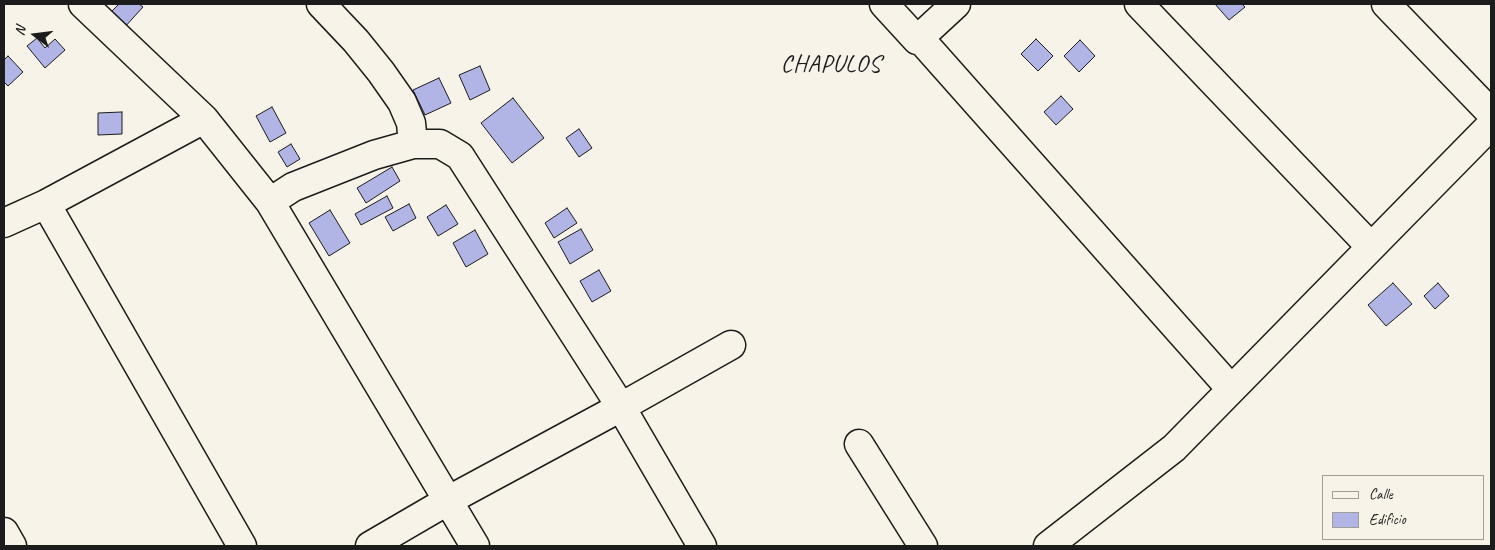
<!DOCTYPE html>
<style>
body{margin:0}
#map{position:relative;width:1495px;height:550px;overflow:hidden;background:#f7f3e8;font-family:Caveat,sans-serif}
canvas{display:block}
.frame{position:absolute;inset:0;border:5px solid #1c1c1c;pointer-events:none}
.legend{position:absolute;left:1322px;top:475px;width:162px;height:65px;box-sizing:border-box;background:#f7f3e8;border:1px solid #9f9d96;margin:0;padding:6px 9px;list-style:none;font-size:15px;color:#1c1c1c}
.legend li{display:flex;align-items:center;gap:10px;height:25px}
.legend b{width:25px;border:1px solid #9f9d96}
.north{position:absolute;left:10px;top:10px;width:50px;height:50px;-webkit-text-stroke:4px #f7f3e8;paint-order:stroke;rotate:285deg;font-size:14px;font-weight:700;line-height:20px;text-align:center;color:#1c1c1c}
.north::after{content:'';display:block;margin:auto;width:18px;height:22px;background:#1c1c1c;clip-path:polygon(50% 0,100% 100%,50% 72%,0 100%)}
</style>
<div id="map">
<canvas width="1495" height="550"></canvas>
<div class="frame"></div>
<ul class="legend">
<li><b style="height:6px;background:#f7f3e8"></b>Calle</li>
<li><b style="height:14px;background:#b1b5e6"></b>Edificio</li>
</ul>
<div class="north">N</div>
</div>
<script>
const c = document.querySelector('canvas').getContext('2d');
c.lineJoin = 'round';
function fillPath(path, color) { c.fillStyle = color; c.fill(path, 'evenodd'); }
const poly = rows => new Path2D(rows.map(r => 'M' + r).join(''));
function strokePath(path, color, width, dash) { c.strokeStyle = color; c.lineWidth = width; c.lineCap = dash ? 'butt' : 'round'; c.setLineDash(dash || []); c.stroke(path); }
function drawText(font, color, halo, rows, align = 'center') {
  c.font = font + ' Caveat,sans-serif'; c.lineWidth = 4.5; c.setLineDash([]); c.textBaseline = 'middle'; c.strokeStyle = halo; c.fillStyle = color; for (const [text, x, y, turn = 0] of rows) {
    c.save(); c.translate(x, y); c.rotate((+turn || 0) * Math.PI / 180); c.textAlign = isNaN(turn) ? turn : align; if (halo) c.strokeText(text, 0, 0); c.fillText(text, 0, 0); c.restore();
  }
}
const building = poly([
 [119,4,139,4,143,7,123,29,108,15,119,4],
 [1215,4,1242,4,1245,7,1229,20,1215,4],
 [37,38,45,48,55,39,65,50,45,68,27,46,37,38],
 [1036,39,1053,56,1038,71,1021,54,1036,39],
 [1080,40,1095,56,1079,72,1064,56,1080,40],
 [8,56,23,72,8,86,4,82,4,60,8,56],
 [480,66,490,90,470,100,459,75,480,66],
 [439,78,451,103,425,115,413,90,439,78],
 [1061,96,1073,109,1056,125,1044,112,1061,96],
 [513,98,544,138,512,163,481,123,513,98],
 [272,107,286,133,270,142,256,116,272,107],
 [122,112,122,134,98,135,98,113,122,112],
 [579,129,592,148,579,157,566,138,579,129],
 [291,144,300,159,287,167,278,152,291,144],
 [392,167,400,181,366,203,357,188,392,167],
 [387,196,393,208,361,225,355,214,387,196],
 [409,204,416,218,393,231,385,217,409,204],
 [446,205,458,224,438,236,427,217,446,205],
 [567,208,577,223,554,238,545,223,567,208],
 [330,210,350,243,329,256,309,223,330,210],
 [581,229,593,250,570,264,558,242,581,229],
 [475,230,488,254,466,267,453,243,475,230],
 [599,270,611,291,592,302,580,281,599,270],
 [1393,283,1412,304,1386,326,1368,305,1393,283],
 [1438,283,1449,296,1435,309,1424,296,1438,283]
]);
fillPath(building, '#b1b5e6');
strokePath(building, '#1c1c1c', 1);
const minor = poly([
 [83,4,204,119,270,202,475,546],
 [321,4,356,41,381,72,402,102,411,123,413,144],
 [884,4,917,40,922,41,1231,389],
 [1139,4,1371,247],
 [1386,4,1491,113],
 [917,40,956,4],
 [270,202,293,187,374,155,413,144,440,144,460,156,621,407,731,345],
 [46,204,242,546],
 [4,223,46,204,204,119],
 [859,444,923,546],
 [4,532,12,546],
 [370,546,449,500,621,407,702,546],
 [1048,546,1174,448,1491,125]
]);
strokePath(minor, '#1c1c1c', 31);
strokePath(minor, '#f7f3e8', 28);
c.letterSpacing = '1px';
drawText('24px', '#1c1c1c', '#f7f3e8', [
 ["CHAPULOS",831,65]
]);
c.letterSpacing = '0px';
</script>
